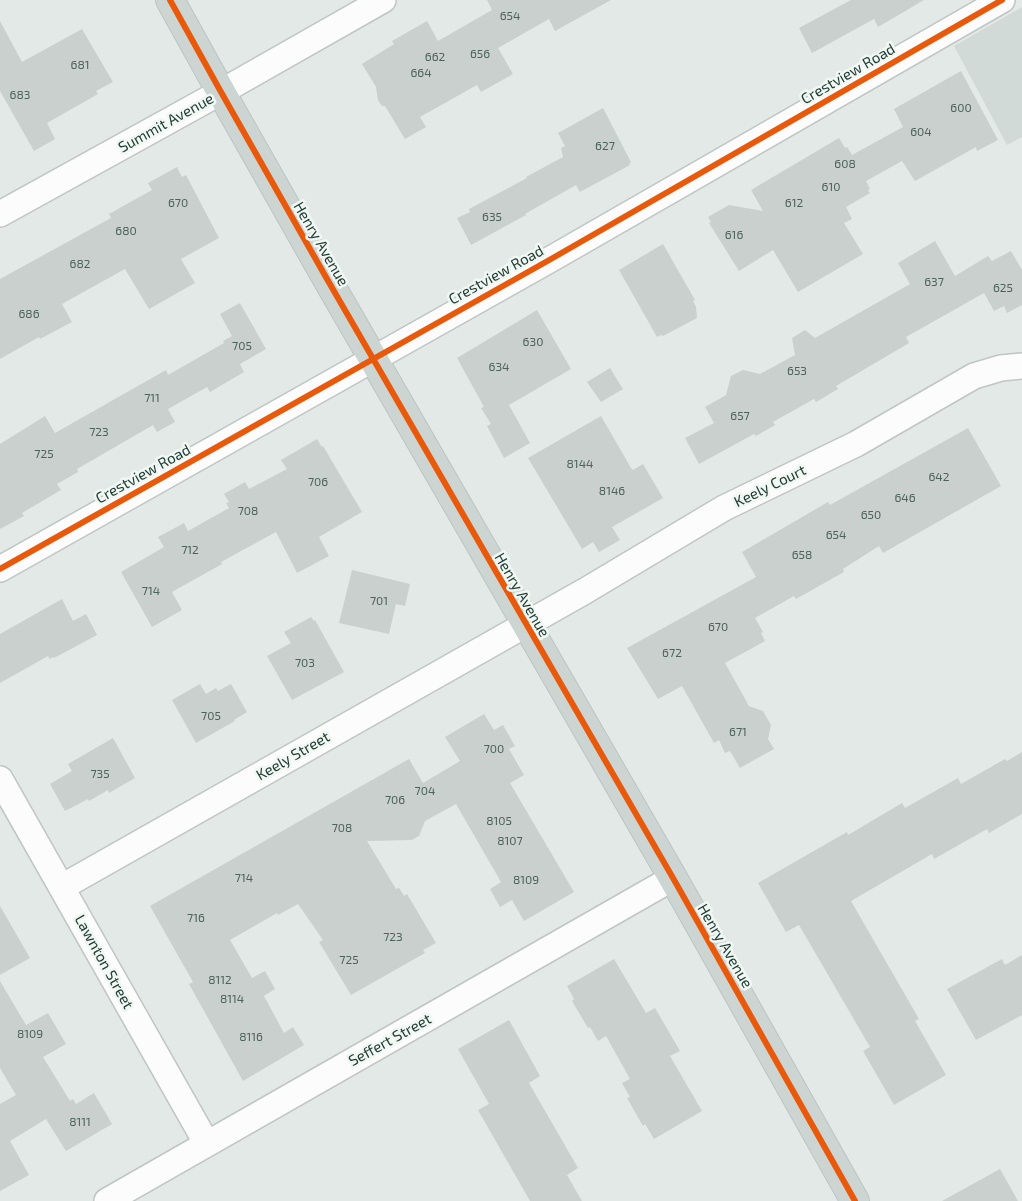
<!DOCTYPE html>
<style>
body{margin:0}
canvas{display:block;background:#e3e9e6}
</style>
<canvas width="1022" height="1201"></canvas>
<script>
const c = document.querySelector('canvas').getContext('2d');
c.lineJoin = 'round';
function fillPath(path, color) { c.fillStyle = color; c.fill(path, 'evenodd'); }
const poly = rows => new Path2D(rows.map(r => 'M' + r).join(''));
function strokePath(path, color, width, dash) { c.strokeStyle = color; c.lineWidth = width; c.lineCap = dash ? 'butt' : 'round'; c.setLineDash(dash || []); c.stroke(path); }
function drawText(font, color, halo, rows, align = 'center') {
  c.font = font + ' "Exo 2",sans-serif'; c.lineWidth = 5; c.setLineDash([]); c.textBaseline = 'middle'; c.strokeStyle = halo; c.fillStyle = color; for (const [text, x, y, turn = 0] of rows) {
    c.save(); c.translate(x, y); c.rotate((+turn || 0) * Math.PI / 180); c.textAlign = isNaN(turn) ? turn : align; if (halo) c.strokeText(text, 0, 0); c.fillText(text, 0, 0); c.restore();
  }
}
fillPath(poly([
 [1022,7,1022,137,1007,145,954,46]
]), '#d1dad6');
fillPath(poly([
 [487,0,611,0,555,31,549,19,498,48,513,74,481,92,477,85,420,117,426,127,405,139,385,106,382,106,378,100,376,87,362,64,394,44,392,41,427,21,438,41,492,10],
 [851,0,924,0,878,27,874,19,812,53,799,28],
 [0,21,22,62,82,29,113,82,96,91,98,94,47,123,55,139,34,151,0,91],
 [961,71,998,140,977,151,976,147,915,181,902,161,866,181,870,189,868,190,870,193,846,207,852,219,844,223,863,254,798,292,773,250,739,271,709,223,711,222,708,217,729,205,763,211,751,190,839,138,845,148,847,147,852,155,903,127,894,109],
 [603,108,631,162,629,164,630,165,580,192,576,185,525,214,526,215,471,245,457,218,470,212,469,209,527,178,526,177,563,157,561,148,565,146,558,133],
 [177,167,182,177,186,175,219,238,181,259,195,283,149,309,125,269,62,304,72,322,40,339,39,337,0,359,0,279,111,218,109,214,152,190,148,183],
 [935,241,955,276,988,256,992,261,1011,251,1022,270,1022,305,1007,313,1004,306,994,311,984,293,906,337,909,343,836,386,838,389,816,402,814,399,773,422,775,425,756,436,754,434,699,464,685,438,714,423,705,407,726,395,731,376,743,370,760,374,795,355,792,338,805,330,815,338,910,284,898,263],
 [663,244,695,300,693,301,696,307,697,318,663,336,661,335,657,337,619,270],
 [240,303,266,349,240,364,244,372,210,392,207,387,168,409,175,422,157,432,153,425,77,469,78,472,57,484,61,490,22,513,24,516,0,529,0,444,45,416,55,433,166,370,168,375,224,343,223,341,232,336,220,314],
 [537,310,571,369,509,405,530,443,504,458,487,426,491,424,481,408,484,407,457,358],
 [610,368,623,389,601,402,587,382],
 [601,416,631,468,633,470,643,464,663,498,612,527,620,540,599,552,593,542,582,549,528,458],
 [968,428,1001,486,883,553,879,546,843,569,844,572,796,599,794,596,755,618,763,632,761,633,765,641,725,663,749,706,763,711,771,725,768,739,774,749,740,768,730,751,725,753,719,740,714,743,682,686,658,699,627,648,756,577,742,552,828,502,830,505],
 [317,439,322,447,323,446,362,512,319,537,329,556,297,573,276,532,221,562,222,564,172,592,182,610,152,627,121,572,164,547,158,537,184,523,188,531,229,508,226,503,229,502,224,494,245,482,249,489,287,469,281,460],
 [352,570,410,584,405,606,396,604,389,634,339,623],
 [62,599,73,621,86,614,97,635,54,658,53,657,50,659,48,656,0,683,0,634],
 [311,617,314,621,315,620,344,672,292,700,267,656,291,643,284,632],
 [200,684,206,694,216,688,218,691,231,684,247,712,234,720,235,721,196,743,172,700],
 [484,714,494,730,503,725,515,746,509,749,524,775,510,783,574,892,524,921,512,900,500,907,490,889,501,882,456,804,425,821,419,836,412,840,367,841,396,889,399,888,404,896,407,894,436,943,423,950,425,953,351,995,319,942,323,940,298,904,278,915,277,913,230,940,252,978,265,971,275,989,264,996,284,1033,293,1027,304,1045,243,1081,189,984,193,982,150,906,409,759,423,783,460,761,445,737],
 [113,738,135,778,109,793,108,790,89,801,88,799,65,811,50,784,72,771,68,764],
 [1022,752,1022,814,989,833,987,829,934,859,932,854,851,901,919,1019,915,1021,946,1075,894,1105,863,1051,870,1047,799,925,786,932,758,883,847,832,848,835,902,803,905,808,958,778,961,784,1005,759,1007,761],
 [0,906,30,958,0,975],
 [1022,955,1022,1015,976,1040,947,989,1002,959,1005,965],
 [614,959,646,1013,655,1008,680,1051,670,1056,702,1111,654,1139,645,1124,643,1126,627,1098,630,1097,622,1083,630,1079,606,1036,598,1041,590,1027,588,1028,572,1001,574,999,567,986],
 [0,981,26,1025,48,1013,66,1044,43,1057,70,1101,73,1099,76,1104,94,1093,112,1124,66,1151,46,1119,10,1141,29,1175,0,1191,0,1104,16,1095,0,1068],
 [509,1020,540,1076,529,1083,578,1168,567,1175,582,1201,530,1201,478,1110,489,1104,458,1049],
 [1000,1169,1018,1201,942,1201]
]), '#cad0cd');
const street = poly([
 [0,214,221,92,383,0],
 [0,569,551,259,1002,0],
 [0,779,207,1144],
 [62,887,585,591,724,508,856,444,974,376,1001,368,1022,366],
 [107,1201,673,878]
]);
const primary = poly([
 [170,0,221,92,327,279,673,878,855,1201]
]);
strokePath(street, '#c0c6c3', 28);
strokePath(primary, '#bcc5c2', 30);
strokePath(street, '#fbfcfb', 25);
strokePath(primary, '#cdd5d2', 28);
strokePath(poly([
 [170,0,221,92,327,279,673,878,855,1201],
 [0,569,551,259,1002,0]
]), '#e8590c', 6);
drawText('12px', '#4c625b', null, [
 ["654",510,16],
 ["656",480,54],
 ["662",435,57],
 ["681",80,65],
 ["664",421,73],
 ["683",20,95],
 ["600",961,108],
 ["604",921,132],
 ["627",605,146],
 ["608",845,164],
 ["610",831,187],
 ["670",178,203],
 ["612",794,203],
 ["635",492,217],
 ["680",126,231],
 ["616",734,235],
 ["682",80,264],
 ["637",934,282],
 ["625",1003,288],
 ["686",29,314],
 ["630",533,342],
 ["705",242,346],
 ["634",499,367],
 ["653",797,371],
 ["711",152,398],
 ["657",740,416],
 ["723",99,432],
 ["725",44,454],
 ["8144",580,464],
 ["642",939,477],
 ["706",318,482],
 ["8146",612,491],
 ["646",905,498],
 ["708",248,511],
 ["650",871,515],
 ["654",836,535],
 ["712",190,550],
 ["658",802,555],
 ["714",151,591],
 ["701",379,601],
 ["670",718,627],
 ["672",672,653],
 ["703",305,663],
 ["705",211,716],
 ["671",738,732],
 ["700",494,749],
 ["735",100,774],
 ["704",425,791],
 ["706",395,800],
 ["8105",499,821],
 ["708",342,828],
 ["8107",510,841],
 ["714",244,878],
 ["8109",526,880],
 ["716",196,918],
 ["723",393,937],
 ["725",349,960],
 ["8112",220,980],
 ["8114",232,999],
 ["8109",30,1034],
 ["8116",251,1037],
 ["8111",80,1122]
]);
drawText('15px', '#213c34', '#f1f8f4', [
 ["Crestview Road",848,74,-30],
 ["Summit Avenue",166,123,-29],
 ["Henry Avenue",321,244,60],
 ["Crestview Road",496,275,-29],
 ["Crestview Road",143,474,-29],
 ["Keely Court",770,486,-26],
 ["Henry Avenue",522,595,60],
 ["Keely Street",293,756,-30],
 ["Henry Avenue",725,946,60],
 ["Lawnton Street",104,962,61],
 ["Seffert Street",390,1040,-29]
]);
</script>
